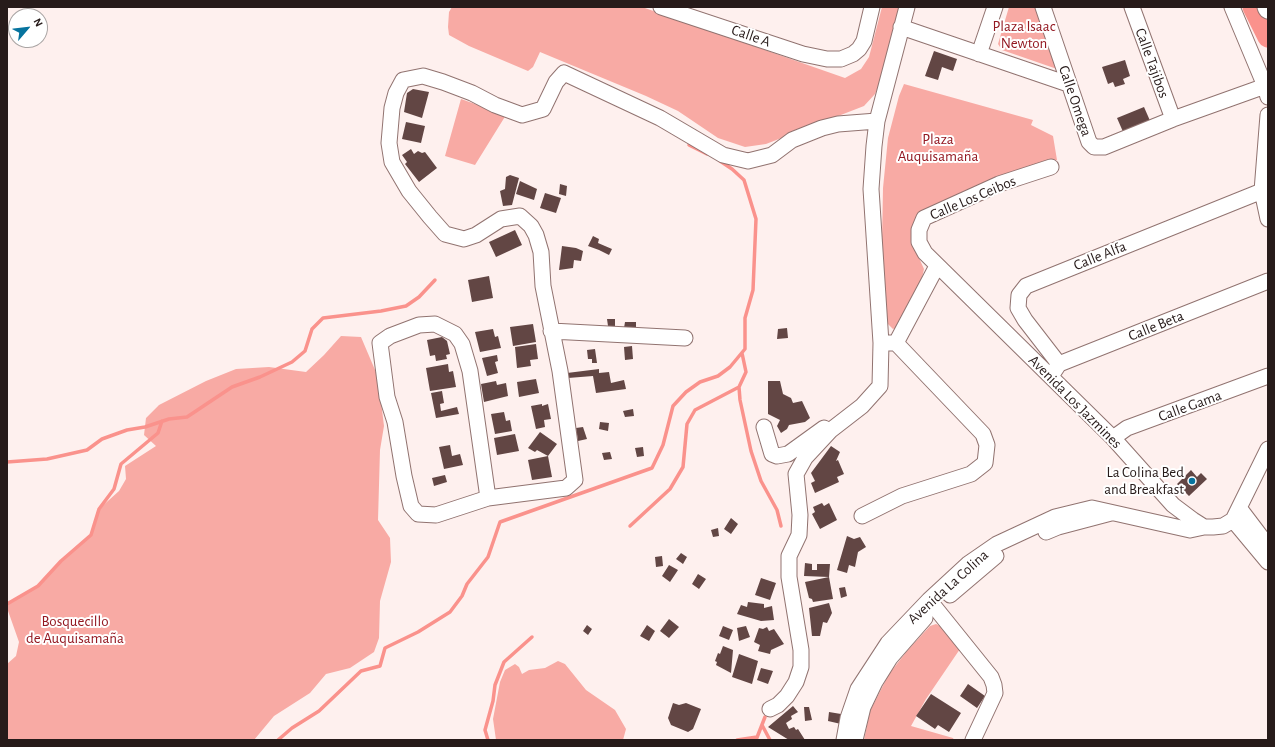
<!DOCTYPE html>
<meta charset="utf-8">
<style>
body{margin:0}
#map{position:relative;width:1275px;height:747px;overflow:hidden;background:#fef0ee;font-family:"Alegreya Sans",sans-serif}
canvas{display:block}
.frame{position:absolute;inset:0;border:8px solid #271b1a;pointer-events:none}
.north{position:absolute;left:8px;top:8px;width:40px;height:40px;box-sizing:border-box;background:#fff;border:1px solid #a9a4a3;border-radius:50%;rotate:62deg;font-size:11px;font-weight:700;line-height:16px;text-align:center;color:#271b1a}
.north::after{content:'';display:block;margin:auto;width:14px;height:18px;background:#06739e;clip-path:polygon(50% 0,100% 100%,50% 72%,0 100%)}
</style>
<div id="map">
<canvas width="1275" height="747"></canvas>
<div class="frame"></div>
<div class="north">N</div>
</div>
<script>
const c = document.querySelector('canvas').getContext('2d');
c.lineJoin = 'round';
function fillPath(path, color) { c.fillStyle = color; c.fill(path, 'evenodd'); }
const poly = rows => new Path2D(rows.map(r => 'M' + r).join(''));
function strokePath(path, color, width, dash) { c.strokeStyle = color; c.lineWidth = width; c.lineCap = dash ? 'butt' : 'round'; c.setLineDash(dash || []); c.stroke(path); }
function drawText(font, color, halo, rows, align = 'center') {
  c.font = font + ' "Alegreya Sans",sans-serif'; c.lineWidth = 4; c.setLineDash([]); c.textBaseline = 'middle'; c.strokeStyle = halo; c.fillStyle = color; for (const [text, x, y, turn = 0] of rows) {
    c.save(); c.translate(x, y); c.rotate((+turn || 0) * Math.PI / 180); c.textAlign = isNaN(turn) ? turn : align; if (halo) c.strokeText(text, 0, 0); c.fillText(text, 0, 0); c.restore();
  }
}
fillPath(poly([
 [452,7,642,7,845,78,861,69,869,57,882,7,900,7,881,80,875,94,864,106,766,144,745,147,718,138,678,111,646,96,540,52,533,67,528,71,469,46,449,35,448,27,449,12],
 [1009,7,1038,7,1057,69,1002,50,998,44],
 [904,84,1033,120,1031,125,1053,136,1057,160,1010,175,945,200,923,211,914,247,924,269,922,278,899,327,893,329,887,323,882,241,883,188,888,138,899,96],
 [461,99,506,115,475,165,445,156],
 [341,336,361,337,378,377,384,426,380,450,378,520,390,538,391,562,380,601,379,638,374,652,350,668,326,674,310,693,274,716,254,740,7,740,7,664,16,656,19,642,7,608,7,604,38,586,61,561,91,535,99,509,119,491,126,479,125,466,156,446,144,435,146,418,159,405,206,381,236,369,269,367,306,372,324,355],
 [936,624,942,627,960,649,926,699,911,726,953,738,954,740,864,740,870,711,889,674,907,651,930,626],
 [558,661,565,664,586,690,615,710,626,729,623,740,496,740,493,719,500,682,505,670,515,664,519,667,522,674,529,670,545,668]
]), '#f8aaa4');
strokePath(poly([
 [689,145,707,154],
 [742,353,746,372,739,387,740,400,751,451,761,481,777,510,781,526],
 [7,462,47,459,87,450,102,439,127,430,145,427,169,419,187,417,232,387,260,377,292,362,305,351,312,329,323,318,381,311,406,306,419,297,435,280],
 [630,526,670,489,683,467,687,424,695,410,739,387],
 [7,604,38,586,61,561,91,535,99,509,114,489,121,464,158,433,162,421],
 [762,725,770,740],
 [278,740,292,728,319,711,361,671,380,666,385,648,418,632,450,612,462,596,467,584,488,557,500,522,652,468,663,445,673,406,686,392,700,382,718,376,730,367,745,349,745,318,753,290,756,219,744,180,732,169,720,161],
 [488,740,485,730,493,701,495,685,504,662,532,637],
 [737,740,757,737],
 [756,740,765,717]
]), '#fa928c', 3.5);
strokePath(poly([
 [1253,7,1268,37]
]), '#fa928c', 21);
fillPath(poly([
 [934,51,957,59,953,71,942,67,938,80,925,76],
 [1125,60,1130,76,1123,79,1125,84,1115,87,1113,82,1108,84,1102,67],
 [413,89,429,92,422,118,404,112,407,93],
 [1144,107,1151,123,1124,134,1117,118],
 [406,122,425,126,421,143,402,139],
 [411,149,414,154,418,151,422,153,425,152,437,168,419,182,405,164,407,162,402,155],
 [510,175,519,178,512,205,503,206,500,191,505,189,506,177],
 [520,181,537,189,534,200,516,194],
 [560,184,567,186,566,196,559,194],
 [545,193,561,198,556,213,540,208],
 [515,230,522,245,496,257,489,242],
 [593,236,599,239,598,243,612,249,609,255,599,250,601,246,599,250,588,246],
 [562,246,576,248,583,251,581,261,574,260,573,268,559,270],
 [489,276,493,298,472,302,468,280],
 [607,319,615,319,615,326,608,326],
 [625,322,636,322,636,329,624,328],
 [533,324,536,342,513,346,510,327],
 [787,328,788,338,777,339,778,329],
 [493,329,495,337,498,336,501,348,480,352,475,332],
 [442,337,447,341,450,354,446,355,447,359,436,361,435,355,430,356,427,340],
 [536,344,538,359,530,360,531,366,517,368,515,347],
 [632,346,633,359,625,360,624,347],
 [595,349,597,363,592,363,592,359,588,359,587,350],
 [497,355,498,361,495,362,498,373,487,376,482,358],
 [448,364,449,372,453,371,456,387,430,391,426,368],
 [599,369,599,373,609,372,611,383,624,380,626,389,596,393,593,376,568,378,567,373],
 [536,379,539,393,519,397,517,382],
 [496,381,497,385,506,383,508,396,484,402,481,384],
 [768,381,780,381,783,394,791,398,793,403,802,401,810,418,805,422,789,425,787,429,781,433,777,426,780,420,768,414],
 [442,391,444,403,440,404,441,411,457,407,459,414,436,418,431,393],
 [542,404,542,406,548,404,551,419,544,420,545,427,536,429,531,406],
 [633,409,634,416,625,417,623,411],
 [504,412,506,421,510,420,512,431,495,434,491,414],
 [600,422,609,423,608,431,599,429],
 [583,427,587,439,578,441,576,428],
 [540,432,557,444,548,456,537,450,535,452,528,448],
 [515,434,519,451,497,455,494,438],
 [450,445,452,456,460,454,463,465,444,469,439,447],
 [831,446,840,452,836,461,838,460,844,474,837,477,839,482,815,493,811,483,815,481,811,473],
 [643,447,644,456,637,457,635,448],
 [610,452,612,459,604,460,602,453],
 [548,456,552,477,532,480,528,460],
 [1191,470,1197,477,1201,473,1207,479,1189,496,1177,484],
 [445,475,447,482,434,486,432,478],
 [822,503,824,506,829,503,837,520,820,529,812,514,815,512,813,507],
 [731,518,738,524,731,534,724,529],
 [718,528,719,536,713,537,711,530],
 [847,536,854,539,860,537,866,547,858,552,855,567,849,565,847,573,837,570],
 [681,553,687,557,683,564,676,559],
 [662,556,663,566,656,567,655,557],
 [805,563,812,564,812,570,817,570,817,564,830,564,829,577,804,576],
 [669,565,678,570,670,582,662,576],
 [698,574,706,579,699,589,692,584],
 [829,577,833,599,813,602,812,599,809,598,805,582],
 [761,578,776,583,770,600,755,595],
 [845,587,847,596,841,598,839,588],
 [748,602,764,604,764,608,772,606,774,620,761,621,737,614,741,605,747,607],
 [829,603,832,613,827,623,823,622,820,636,812,636,809,608],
 [669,619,679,627,669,638,660,631],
 [587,625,592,629,588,635,583,631],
 [647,625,655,631,649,641,640,636],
 [723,626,733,630,729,640,719,636],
 [746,626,750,637,739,641,737,628],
 [767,627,769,631,774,629,784,644,771,650,770,654,758,651,760,645,754,642,759,628,763,629],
 [723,646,733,650,731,673,716,665,717,662,715,661,718,653,720,654],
 [739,654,758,661,752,684,732,677],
 [761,668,773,671,768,684,757,680],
 [968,684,985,696,977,708,960,696],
 [931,694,961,713,949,732,938,725,935,729,916,716],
 [673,703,679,705,686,703,701,709,693,729,688,732,671,725,668,718],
 [793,706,798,712,791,716,792,719,786,723,789,729,794,727,796,730,798,729,805,740,789,740,768,727],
 [804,707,809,707,812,720,805,721],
 [829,712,841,714,841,724,828,721]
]), '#624644');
const minor = poly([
 [661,7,803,54,827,59,841,59,853,54,859,49,864,41,872,7],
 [1043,7,1089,142,1094,147,1104,147,1173,119,1268,85],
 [1132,7,1173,119],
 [1232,7,1265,86,1268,97],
 [901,27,1068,84],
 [979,54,995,7],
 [1268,115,1262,191,1268,219],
 [1051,167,999,184,924,218,919,230,919,242,925,253,1113,438,1173,505,1193,520,1204,527,1213,527,1223,526,1233,520,1268,449],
 [551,331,685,338],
 [887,343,896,343,937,266],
 [1059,364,1025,320,1018,308,1019,295,1026,286,1262,191],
 [1053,373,1059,364,1268,281],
 [764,427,772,454,777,456,788,454,824,428,826,429],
 [1113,438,1127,428,1268,376],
 [488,498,470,371,462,344,455,334,435,324,419,325,390,336,380,343,387,397,395,422,404,476,411,506,418,514,436,515,488,498,566,488,575,480,560,371,543,286,541,252,536,235,531,226,520,216,501,219,476,235,464,239,445,234,430,217,409,191,392,162,389,143,392,108,396,93,403,80,423,76,443,82,472,93,495,105,522,115,543,109,556,82,564,73,660,118,723,155,748,161,772,155,792,140,822,128,838,124,877,121],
 [1240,509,1268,546],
 [862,516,902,496,971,474,985,463,987,445,983,434,896,343],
 [1233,520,1268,562],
 [1046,532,1058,527,1111,513],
 [950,595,996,556],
 [929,600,991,677,994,685,995,693,973,740],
 [770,709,778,705,787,696,796,682,801,667,801,650,789,577,789,556,799,535,800,515,796,474,805,458,831,430,862,406,880,386,881,343,871,189,874,146,877,121,907,7],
 [844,740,848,718,858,689,888,643,929,600,968,564,997,544,1055,517,1092,508,1190,530,1204,527],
 [855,740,863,707,875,682,890,658,925,618]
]);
const major = poly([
 [1267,7,1268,9]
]);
strokePath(minor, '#917370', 17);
strokePath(major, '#917370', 21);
strokePath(minor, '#fff', 15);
strokePath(major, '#fff', 19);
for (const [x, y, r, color] of [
 [1192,481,4,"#06739e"]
]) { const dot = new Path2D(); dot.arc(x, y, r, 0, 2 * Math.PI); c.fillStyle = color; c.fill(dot); strokePath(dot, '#fff', 1.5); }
drawText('15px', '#931821', '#fff', [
 ["Plaza Isaac",1024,26],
 ["Newton",1024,43],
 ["Plaza",938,139],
 ["Auquisamaña",938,156],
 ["Bosquecillo",75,621],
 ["de Auquisamaña",75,638]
]);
drawText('15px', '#271b1a', '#fff', [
 ["Calle A",751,36,19],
 ["Calle Tajibos",1152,63,70],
 ["Calle Omega",1075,101,71],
 ["Calle Los Ceibos",973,198,-23],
 ["Calle Alfa",1100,256,-22],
 ["Calle Beta",1156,326,-22],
 ["Avenida Los Jazmines",1075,402,45],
 ["Calle Gama",1190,406,-20],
 ["Avenida La Colina",948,587,-42]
]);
drawText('15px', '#271b1a', '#fff', [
 ["La Colina Bed",1184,472],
 ["and Breakfast",1184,489]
], 'right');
</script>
